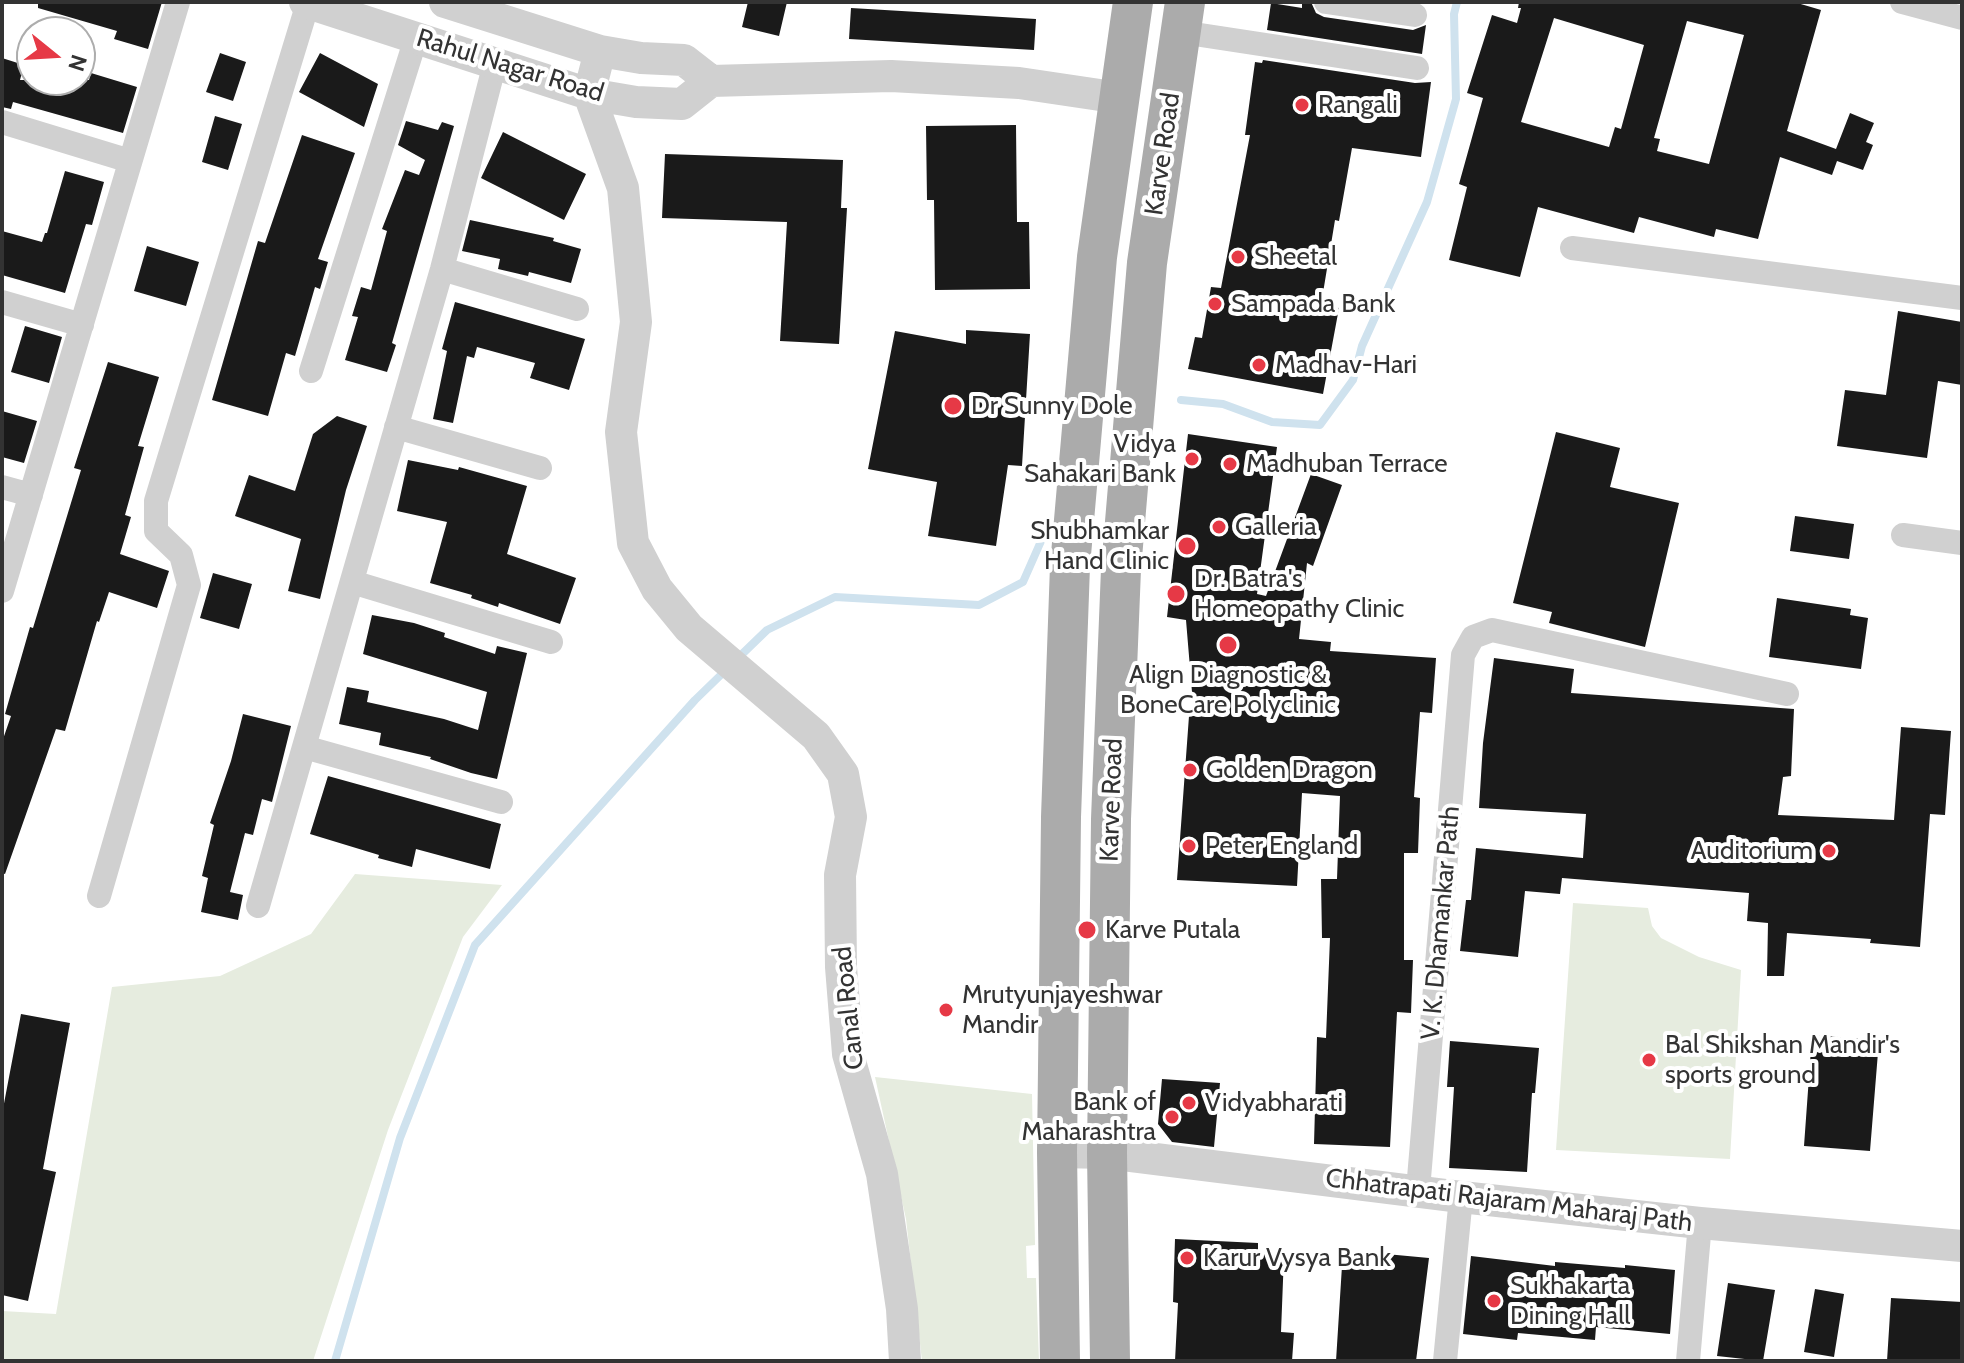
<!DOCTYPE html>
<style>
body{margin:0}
#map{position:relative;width:1964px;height:1363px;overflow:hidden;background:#fff;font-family:Cabin,sans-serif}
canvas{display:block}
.frame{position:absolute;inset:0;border:4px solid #333;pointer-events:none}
.north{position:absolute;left:16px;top:16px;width:80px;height:80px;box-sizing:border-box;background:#fff;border:2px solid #adadad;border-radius:50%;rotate:108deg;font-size:22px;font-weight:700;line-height:32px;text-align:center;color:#333}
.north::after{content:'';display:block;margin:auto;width:28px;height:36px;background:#e63946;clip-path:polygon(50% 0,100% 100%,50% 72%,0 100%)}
</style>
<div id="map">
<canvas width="1964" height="1363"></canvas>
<div class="frame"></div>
<div class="north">N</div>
</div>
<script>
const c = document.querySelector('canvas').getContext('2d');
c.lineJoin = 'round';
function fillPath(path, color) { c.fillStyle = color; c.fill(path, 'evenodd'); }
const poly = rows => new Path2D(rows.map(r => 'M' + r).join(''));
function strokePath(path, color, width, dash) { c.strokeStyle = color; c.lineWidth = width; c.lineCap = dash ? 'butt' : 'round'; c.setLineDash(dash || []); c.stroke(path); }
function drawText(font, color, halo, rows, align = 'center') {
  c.font = font + ' Cabin,sans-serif'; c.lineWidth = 8; c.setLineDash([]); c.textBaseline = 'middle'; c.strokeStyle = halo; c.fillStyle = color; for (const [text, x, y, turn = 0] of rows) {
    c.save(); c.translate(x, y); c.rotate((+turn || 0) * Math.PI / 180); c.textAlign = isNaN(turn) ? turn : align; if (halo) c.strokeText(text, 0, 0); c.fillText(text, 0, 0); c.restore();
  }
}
fillPath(poly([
 [355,874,502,885,463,937,388,1130,313,1361,2,1361,2,1311,56,1314,112,987,220,976,311,934],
 [1573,903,1648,908,1652,926,1661,938,1699,957,1741,970,1730,1159,1556,1150],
 [875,1077,1032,1094,1035,1245,1026,1246,1027,1278,1036,1278,1039,1361,922,1361,906,1219]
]), '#e6ecdf');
strokePath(poly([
 [1181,400,1223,404,1272,422,1320,425,1353,380,1362,346,1427,202,1456,99,1454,14,1457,2],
 [738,658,767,630,835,597,979,605,1023,582,1049,523],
 [335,1361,400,1138,475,945,695,700,728,668]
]), '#cfe2ee', 8);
fillPath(poly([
 [38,2,162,2,148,49,114,39,117,31,38,8],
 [748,2,787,2,779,36,742,27],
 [1302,2,1311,2,1316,13,1324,17,1413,30,1426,25,1422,54,1267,30,1271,3,1302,8],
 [1519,2,1794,2,1821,10,1787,131,1836,149,1850,113,1874,123,1866,142,1873,145,1863,170,1837,161,1832,175,1780,157,1758,239,1716,229,1714,237,1639,217,1634,233,1538,207,1520,277,1449,260,1467,187,1459,184,1483,98,1467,93,1492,15,1517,23,1521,8,1518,8],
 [1554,18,1644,45,1621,129,1615,127,1609,147,1521,122],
 [1687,21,1744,35,1709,164,1657,151,1660,139,1654,138],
 [851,8,1036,19,1034,50,849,39],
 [220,53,246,62,233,101,206,92],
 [320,53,378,84,364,127,299,92],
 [2,58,24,65,20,80,89,80,91,73,137,87,123,133,13,102,11,109,2,107],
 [1263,60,1415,83,1431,82,1421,157,1352,148,1339,221,1335,220,1321,305,1339,308,1323,394,1188,369,1195,337,1202,338,1211,287,1221,288,1250,135,1245,135,1255,62,1262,63],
 [215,116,242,124,228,170,202,162],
 [406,121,438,130,442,122,454,126,392,343,396,345,387,372,345,360,358,317,352,316,361,287,371,290,387,231,382,229,405,170,419,175,425,160,398,145],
 [1016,125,1017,222,1029,222,1030,289,935,290,934,200,927,200,926,126],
 [503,132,586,174,564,220,481,178],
 [302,135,355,153,318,259,328,262,320,289,315,287,295,356,286,353,268,416,212,400,258,241,265,243],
 [665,154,843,160,841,208,847,208,839,344,780,341,787,222,662,218],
 [65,171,104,182,92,225,86,224,65,293,2,275,2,231,42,242,45,233,47,233],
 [470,220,554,238,553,241,581,249,571,283,529,272,528,276,498,269,500,259,462,251],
 [147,246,199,262,186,306,134,291],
 [455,302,585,339,569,390,530,378,535,363,477,347,474,358,467,356,453,423,433,419,447,351,442,349],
 [1898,311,1962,322,1962,385,1938,381,1927,458,1837,446,1845,390,1886,395],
 [25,326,62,337,49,383,11,372],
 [966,330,1030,334,1022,466,1008,465,996,546,928,536,937,482,868,469,895,331,966,344],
 [108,362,159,377,138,446,144,447,125,515,131,517,120,554,169,571,157,608,109,592,99,622,97,621,65,731,56,729,5,874,2,873,2,742,11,716,5,714,30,627,33,628,81,470,74,468],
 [2,411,37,421,24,463,2,457],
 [337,416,367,426,346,490,320,599,288,591,301,539,235,516,249,475,295,491,313,434],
 [1556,432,1620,448,1610,487,1679,503,1645,647,1549,623,1552,612,1513,603],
 [1188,434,1277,447,1257,594,1266,596,1311,474,1342,485,1313,566,1307,563,1299,639,1331,642,1330,651,1436,658,1432,713,1420,712,1414,797,1420,798,1418,853,1404,853,1404,960,1413,960,1411,1013,1397,1012,1390,1147,1314,1144,1317,1037,1326,1038,1330,938,1322,938,1321,879,1337,879,1340,796,1302,793,1297,886,1177,880,1189,716,1194,716,1186,620,1167,617],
 [408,460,458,470,459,467,527,486,507,554,576,578,560,624,499,603,498,607,471,598,472,595,430,583,447,522,397,511],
 [1795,516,1854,524,1849,559,1790,551],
 [213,573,252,584,239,629,200,618],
 [1777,598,1851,609,1850,615,1868,618,1861,669,1769,657],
 [372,615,414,623,445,633,444,637,495,654,497,646,527,653,497,779,471,773,430,759,431,757,379,745,381,733,339,724,347,687,369,691,367,702,444,719,478,730,487,692,363,654],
 [1494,658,1574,669,1571,693,1794,709,1791,776,1783,777,1778,815,1894,820,1901,727,1951,731,1945,815,1930,814,1920,947,1870,943,1871,939,1787,933,1784,976,1767,976,1768,923,1747,921,1749,893,1562,878,1560,894,1525,891,1518,957,1460,951,1466,900,1471,900,1476,848,1583,858,1586,814,1479,808,1483,743],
 [243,714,291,726,272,802,262,799,253,835,245,833,230,892,243,895,238,920,201,912,208,878,202,876,214,825,210,823,231,761],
 [328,776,501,824,490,869,416,849,412,867,378,858,379,855,310,834],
 [21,1014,70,1023,43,1169,56,1172,28,1301,2,1295,2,1114],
 [1812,1035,1879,1040,1870,1151,1804,1146],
 [1450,1041,1539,1048,1535,1093,1532,1093,1527,1172,1449,1168,1454,1087,1447,1087],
 [1162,1079,1220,1083,1214,1147,1172,1142,1158,1124],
 [1175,1239,1258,1243,1258,1254,1284,1255,1281,1332,1294,1333,1292,1361,1175,1361,1178,1303,1173,1302],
 [1343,1250,1429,1258,1416,1361,1336,1361],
 [1471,1256,1555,1266,1555,1262,1625,1268,1625,1265,1675,1270,1670,1334,1596,1327,1595,1340,1518,1333,1517,1340,1463,1334],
 [1728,1283,1775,1290,1763,1361,1717,1356],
 [1815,1289,1844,1294,1834,1357,1804,1352],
 [1891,1298,1962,1302,1962,1361,1887,1361]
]), '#1a1a1a');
strokePath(poly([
 [1326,2,1415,15],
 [1902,2,1962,18],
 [1181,32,1417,68],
 [2,122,130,161],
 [1572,248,1962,298],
 [442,269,577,309],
 [2,302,82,325],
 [311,371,416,38],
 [396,427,540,468],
 [2,487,31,495],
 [1903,535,1962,543],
 [352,582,551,642],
 [2,591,178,2],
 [304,747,501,802],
 [99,896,189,585,181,555,156,531,156,501,308,3],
 [258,906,442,269,495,63],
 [1418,1190,1463,655,1473,637,1492,630,1787,694],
 [1445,1361,1461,1197],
 [1688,1361,1700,1223]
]), '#d0d0d0', 24);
strokePath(poly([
 [305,2,589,94,636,102,682,104,711,81,891,76,1019,83,1120,98],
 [445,2,600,51,641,58,684,60,711,81],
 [600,51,589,94,623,188,636,322,621,432,633,543,657,589,689,628,816,736,843,774,851,817,840,875,841,967,848,1054,882,1174,902,1309,905,1361],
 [1057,1152,1107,1153,1461,1197,1700,1223,1962,1246]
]), '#d0d0d0', 32);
strokePath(poly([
 [1060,1361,1057,1152,1061,817,1070,566,1097,257,1133,2],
 [1110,1361,1107,1153,1111,819,1121,569,1147,263,1185,2]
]), '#ababab', 40);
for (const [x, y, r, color] of [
 [1302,105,8,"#e63946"],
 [1238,257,8,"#e63946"],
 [1215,304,8,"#e63946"],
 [1259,365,8,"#e63946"],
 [953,406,10,"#e63946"],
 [1192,459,8,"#e63946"],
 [1230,464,8,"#e63946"],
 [1219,527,8,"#e63946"],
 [1187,546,10,"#e63946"],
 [1176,594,10,"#e63946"],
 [1228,645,10,"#e63946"],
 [1190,770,8,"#e63946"],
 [1189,846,8,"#e63946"],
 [1829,851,8,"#e63946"],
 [1087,930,10,"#e63946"],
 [946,1010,8,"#e63946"],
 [1649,1060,8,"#e63946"],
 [1189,1103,8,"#e63946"],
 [1172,1117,8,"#e63946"],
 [1187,1258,8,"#e63946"],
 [1494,1301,8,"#e63946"]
]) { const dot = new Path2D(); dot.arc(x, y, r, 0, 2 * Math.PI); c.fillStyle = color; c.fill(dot); strokePath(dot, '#fff', 3); }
drawText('26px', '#333', '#fff', [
 ["Rahul Nagar Road",510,66,17],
 ["Karve Road",1163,154,-82],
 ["Karve Road",1112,800,-88],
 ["V. K. Dhamankar Path",1441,923,-85],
 ["Canal Road",849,1008,-96],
 ["Chhatrapati Rajaram Maharaj Path",1509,1201,7]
]);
drawText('26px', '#333', '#fff', [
 ["Rangali",1318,105],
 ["Sheetal",1254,257],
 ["Sampada Bank",1231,304],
 ["Madhav-Hari",1275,365],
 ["Dr Sunny Dole",971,406],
 ["Vidya",1176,444,"right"],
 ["Sahakari Bank",1176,474,"right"],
 ["Madhuban Terrace",1246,464],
 ["Galleria",1235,527],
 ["Shubhamkar",1169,531,"right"],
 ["Hand Clinic",1169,561,"right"],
 ["Dr. Batra's",1194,579],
 ["Homeopathy Clinic",1194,609],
 ["Align Diagnostic &",1228,675,"center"],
 ["BoneCare Polyclinic",1228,705,"center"],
 ["Golden Dragon",1206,770],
 ["Peter England",1205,846],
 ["Auditorium",1813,851,"right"],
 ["Karve Putala",1105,930],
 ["Mrutyunjayeshwar",962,995],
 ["Mandir",962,1025],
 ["Bal Shikshan Mandir's",1665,1045],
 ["sports ground",1665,1075],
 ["Bank of",1156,1102,"right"],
 ["Maharashtra",1156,1132,"right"],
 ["Vidyabharati",1205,1103],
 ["Karur Vysya Bank",1203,1258],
 ["Sukhakarta",1510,1286],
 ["Dining Hall",1510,1316]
], 'left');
</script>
